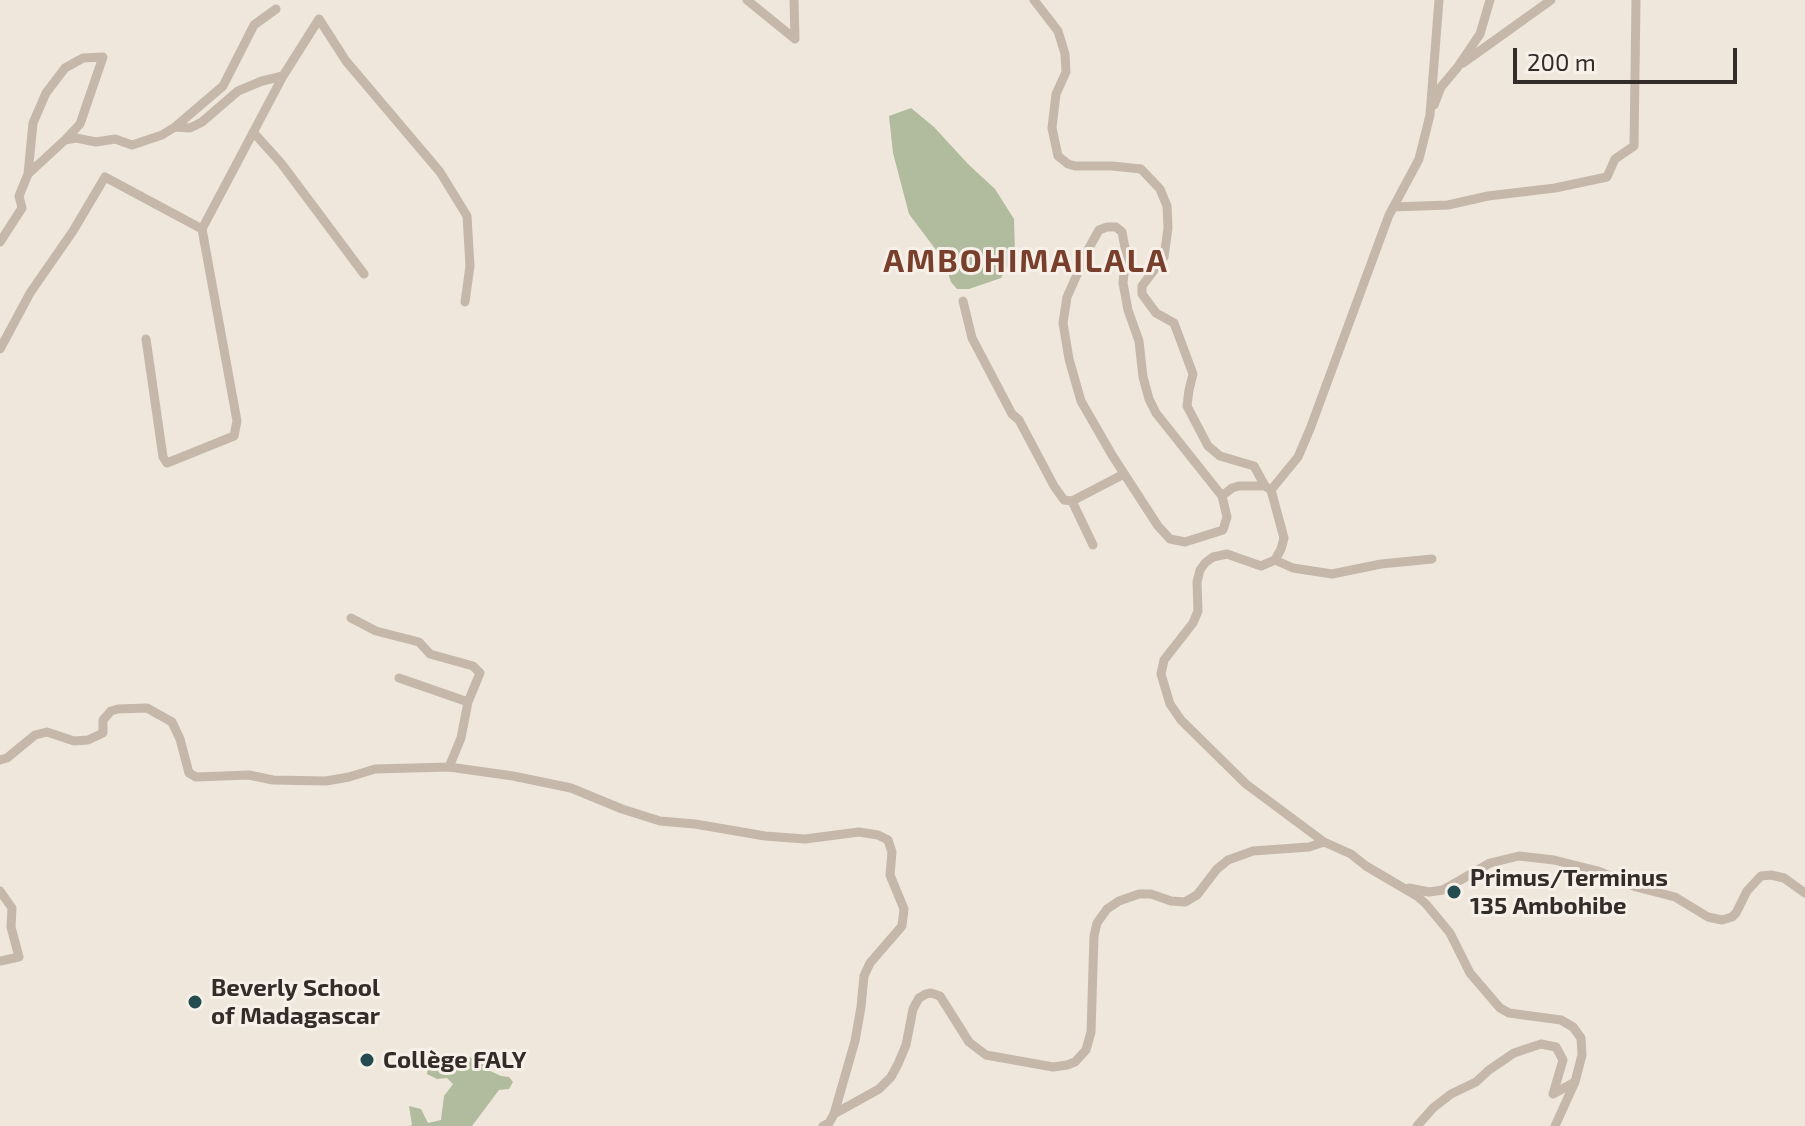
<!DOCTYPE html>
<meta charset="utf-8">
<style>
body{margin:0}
#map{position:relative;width:1805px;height:1126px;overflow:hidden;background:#efe7dc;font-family:"Exo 2",sans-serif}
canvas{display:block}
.scale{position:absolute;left:1513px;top:48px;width:224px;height:36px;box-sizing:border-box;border:4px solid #332c28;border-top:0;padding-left:10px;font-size:24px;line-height:28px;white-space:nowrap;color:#332c28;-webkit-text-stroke:6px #f7f0e8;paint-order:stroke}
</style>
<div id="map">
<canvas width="1805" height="1126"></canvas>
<div class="scale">200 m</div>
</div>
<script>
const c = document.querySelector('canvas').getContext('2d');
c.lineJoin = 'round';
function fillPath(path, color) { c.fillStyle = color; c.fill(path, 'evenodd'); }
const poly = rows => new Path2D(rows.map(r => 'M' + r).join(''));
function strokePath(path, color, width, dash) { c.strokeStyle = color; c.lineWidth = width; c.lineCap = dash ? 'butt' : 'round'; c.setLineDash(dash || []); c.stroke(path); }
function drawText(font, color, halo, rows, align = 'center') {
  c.font = font + ' "Exo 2",sans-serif'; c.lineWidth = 6; c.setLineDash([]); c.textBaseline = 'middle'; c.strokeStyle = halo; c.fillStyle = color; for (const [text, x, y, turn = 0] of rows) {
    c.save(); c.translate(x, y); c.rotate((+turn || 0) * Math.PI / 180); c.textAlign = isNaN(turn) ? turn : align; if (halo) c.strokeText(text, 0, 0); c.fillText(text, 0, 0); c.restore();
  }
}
fillPath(poly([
 [911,108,934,127,968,164,995,189,1014,219,1015,254,1001,278,969,289,957,289,951,282,945,265,936,250,909,214,893,153,889,116],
 [452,1057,469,1057,482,1061,488,1070,501,1076,509,1077,513,1082,509,1089,499,1090,472,1126,409,1126,412,1125,409,1106,421,1109,428,1123,441,1120,444,1096,453,1084,447,1078,437,1079,427,1074,428,1066,438,1060]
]), '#b1bc9e');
strokePath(poly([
 [747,0,795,39],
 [794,0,795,39],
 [1034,0,1058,31,1065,54,1066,72,1056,94,1052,128,1058,156,1068,164,1075,166,1112,166,1141,169,1160,189,1167,206,1168,228,1164,257,1142,286,1142,294,1156,313,1174,323,1193,374,1189,390,1187,406,1208,446,1220,456,1254,466,1265,486,1271,490,1284,538,1281,549,1275,560,1261,566,1227,554,1213,557,1205,563,1200,570,1197,582,1198,611,1193,623,1164,660,1161,674,1170,704,1181,720,1246,784,1324,842,1351,854,1366,866,1417,896,1426,904,1450,933,1470,973,1500,1008,1509,1013,1561,1020,1573,1027,1581,1038,1582,1055,1575,1082,1555,1126],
 [1463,63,1551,0],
 [1434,105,1441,87,1457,68,1480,34,1490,0],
 [175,127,223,86,254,25,276,9],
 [253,132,281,163,364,274],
 [28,174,33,123,46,93,65,68,83,58,103,57,80,124,65,140],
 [1393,207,1448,205,1488,196,1555,188,1607,177,1615,159,1634,146,1636,0],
 [0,242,22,208,19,196,28,174,65,140,76,138,96,142,115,139,132,145,162,135,175,127,190,128,202,122,238,91,262,81,283,76],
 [963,301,972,338,1012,414,1019,420,1054,486,1064,500,1072,501],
 [146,339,163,457,167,463,234,436,237,421,202,229],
 [0,349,30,293,73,231,105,177,202,229,283,76,319,19,346,61,440,172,467,216,470,266,465,302],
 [1271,490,1298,457,1310,429,1389,215,1419,159,1430,115,1439,0],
 [1222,496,1156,413,1149,399,1143,377,1139,341,1128,310,1123,283,1126,253,1122,232,1116,227,1107,227,1099,230,1089,248,1067,297,1063,323,1069,359,1081,401,1112,455,1158,526,1170,539,1185,542,1223,530,1227,517,1222,496,1232,488,1239,486,1265,486],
 [1093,545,1072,501,1124,474],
 [1275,560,1293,568,1332,574,1381,564,1432,559],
 [351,618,376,631,419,642,430,654,473,666,480,673,468,702],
 [399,678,468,702,461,738,449,767],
 [0,760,7,758,35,735,47,732,74,741,88,740,103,733,103,720,111,711,118,709,147,708,172,722,180,739,189,773,196,777,249,775,273,780,326,781,349,777,375,769,449,767,513,776,571,788,622,809,660,821,695,824,765,836,805,839,859,832,878,835,888,840,892,852,890,875,904,909,902,926,870,963,864,976,861,1007,855,1041,834,1114],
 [1409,888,1429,892,1443,890,1490,863,1519,856,1554,860,1598,871,1636,887,1675,897,1708,917,1722,920,1732,917,1736,913,1747,891,1761,876,1771,875,1784,878,1805,893],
 [0,891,12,908,11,927,19,957,0,961],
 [823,1126,829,1123,834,1114,879,1089,891,1077,898,1064,906,1045,913,1009,919,998,926,994,931,993,940,996,969,1042,986,1055,1053,1067,1067,1065,1075,1062,1086,1050,1091,1032,1094,936,1097,923,1107,909,1119,901,1139,894,1151,894,1171,901,1185,902,1197,895,1217,869,1228,860,1253,851,1309,847,1324,842],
 [1417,1126,1433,1108,1451,1094,1476,1082,1489,1070,1514,1053,1541,1044,1556,1047,1563,1060,1553,1094,1575,1082]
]), '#c5b7aa', 9);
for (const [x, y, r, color] of [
 [1454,892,8,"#234b50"],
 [195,1002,8,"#234b50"],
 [367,1060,8,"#234b50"]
]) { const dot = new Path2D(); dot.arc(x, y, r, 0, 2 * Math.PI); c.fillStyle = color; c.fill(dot); strokePath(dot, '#f7f0e8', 3); }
drawText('bold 24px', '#332c28', '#f7f0e8', [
 ["Primus/Terminus",1470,878],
 ["135 Ambohibe",1470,906],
 ["Beverly School",211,988],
 ["of Madagascar",211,1016],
 ["Collège FALY",383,1060]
], 'left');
c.letterSpacing = '2px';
drawText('bold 32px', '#78402c', '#f7f0e8', [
 ["AMBOHIMAILALA",1026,261]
]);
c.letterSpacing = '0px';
</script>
